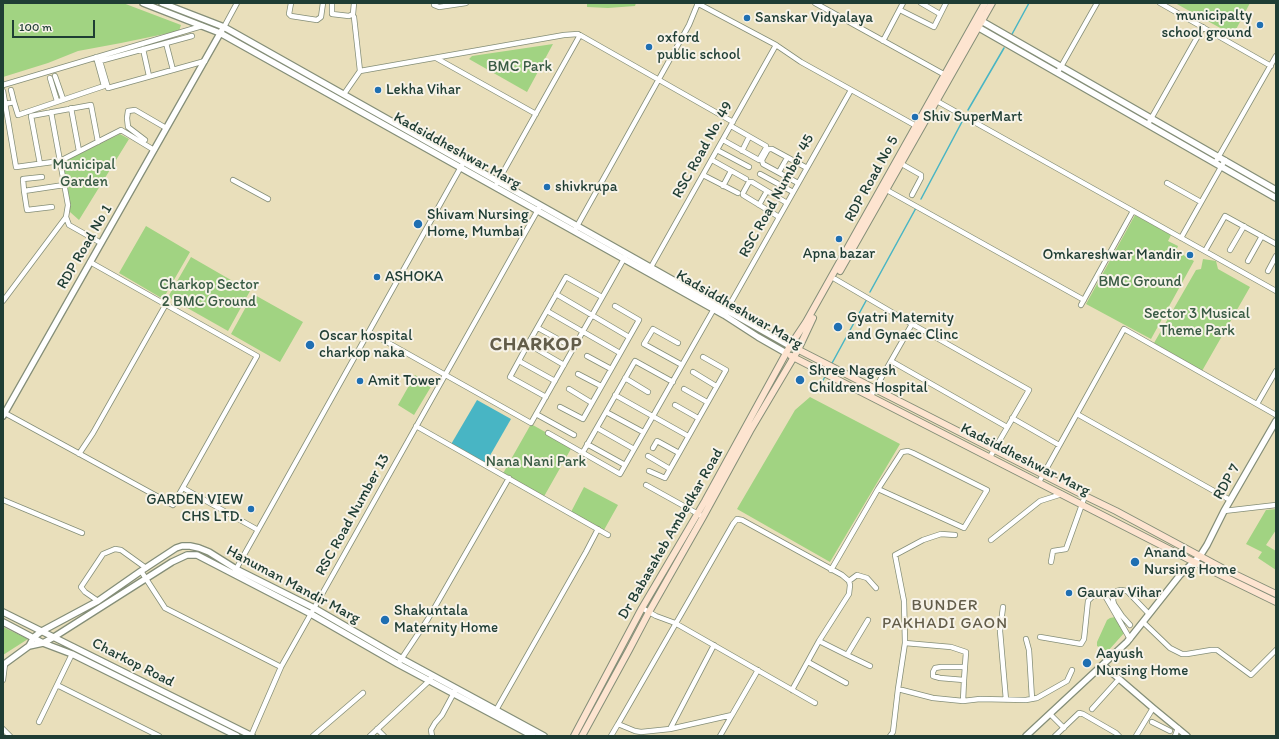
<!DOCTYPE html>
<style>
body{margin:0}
#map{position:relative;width:1279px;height:739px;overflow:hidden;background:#e9dfbb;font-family:Itim,sans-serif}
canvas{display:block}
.frame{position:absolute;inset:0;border:4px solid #1f3d34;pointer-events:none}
.scale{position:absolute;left:12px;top:20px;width:83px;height:18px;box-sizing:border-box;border:2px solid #1f3d34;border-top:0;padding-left:5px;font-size:12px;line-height:14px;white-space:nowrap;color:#1f3d34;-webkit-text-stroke:3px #f7f3e8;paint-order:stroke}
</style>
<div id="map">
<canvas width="1279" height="739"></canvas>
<div class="frame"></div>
<div class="scale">100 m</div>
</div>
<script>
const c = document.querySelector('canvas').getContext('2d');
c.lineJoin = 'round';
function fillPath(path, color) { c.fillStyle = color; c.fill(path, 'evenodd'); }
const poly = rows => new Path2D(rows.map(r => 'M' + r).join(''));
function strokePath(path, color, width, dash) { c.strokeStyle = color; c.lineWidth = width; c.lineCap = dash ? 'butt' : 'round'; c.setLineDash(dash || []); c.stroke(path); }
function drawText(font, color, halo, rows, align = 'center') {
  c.font = font + ' Itim,sans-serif'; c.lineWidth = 4; c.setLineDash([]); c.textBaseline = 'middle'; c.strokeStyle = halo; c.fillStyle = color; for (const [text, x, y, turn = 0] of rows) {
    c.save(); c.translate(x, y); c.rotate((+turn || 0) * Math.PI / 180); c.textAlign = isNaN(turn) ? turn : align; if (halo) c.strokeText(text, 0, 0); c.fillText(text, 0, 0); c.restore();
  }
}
fillPath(poly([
 [3,3,123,3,181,25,179,31,121,43,78,51,48,63,3,77],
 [587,3,636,3,635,6,608,8,587,7],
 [1175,3,1250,3,1233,35],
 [553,44,527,92,469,59,472,56],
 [120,134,129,139,79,220,70,212,63,162],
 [1135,215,1171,235,1168,241,1178,246,1176,251,1194,261,1151,339,1086,304],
 [146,226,190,252,163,299,119,273],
 [191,257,250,291,228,331,168,297],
 [1203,259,1216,261,1218,269,1250,287,1202,371,1154,343,1196,270,1201,269],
 [253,294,303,322,280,362,231,334],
 [415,375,432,385,414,415,398,405],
 [810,397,900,444,830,562,737,509,795,410],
 [531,424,572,447,542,500,501,477],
 [584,487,618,505,604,530,571,512],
 [1276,509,1276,530,1266,545,1276,551,1276,570,1258,558,1262,552,1246,544,1266,510],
 [1115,617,1125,632,1108,651,1105,650,1097,646,1097,642,1107,620,1110,618],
 [3,627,28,639,3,655]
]), '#a1d382');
fillPath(poly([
 [477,400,511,419,484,466,450,446]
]), '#48b5c4');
strokePath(poly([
 [1011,36,1029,3],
 [968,110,1004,48],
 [921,199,964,118],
 [870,292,916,208],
 [831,365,867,299],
 [822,382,826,375]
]), '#48b5c4', 1.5);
const minor = poly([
 [291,3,289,14,291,16,317,20,321,17,323,3],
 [332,3,332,14,349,16,353,14,354,3],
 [434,3,434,5,439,7,466,3],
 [697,3,776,45,801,62,918,127],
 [815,3,947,76],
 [921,3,940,14],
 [1160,3,1271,66],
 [900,10,934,27,946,3],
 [224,27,237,3],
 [192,36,100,61,108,88,205,61],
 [883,41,903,3],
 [166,43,173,70],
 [143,49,149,76],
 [436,58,536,114],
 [360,71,564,35,578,34],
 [1058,72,1097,3],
 [55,76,63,99],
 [50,78,57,101],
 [3,85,202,26],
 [11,90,14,102],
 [3,91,16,167,60,161,51,112],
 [344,94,360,71,354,17],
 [935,100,1276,291],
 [5,104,14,102,18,115,104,86,96,57],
 [71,108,79,151],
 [1148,124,1203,27],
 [145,140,128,127,127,118,128,111,135,110,166,128],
 [723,140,759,160,766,148,766,146,731,126],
 [717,150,749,167],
 [742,151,749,137],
 [712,160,746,179],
 [900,163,921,175,921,178,912,195],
 [1215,163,1276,56],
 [40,164,31,116,91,105,98,142],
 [779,172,787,158],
 [760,174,793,192],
 [705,176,738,193],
 [233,180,268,199],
 [497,183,580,35,733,122],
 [798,183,763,164,762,160,767,151,769,149,772,149,807,168],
 [1167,183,1201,202],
 [723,186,731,171],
 [885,189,1084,300],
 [24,191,23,179,42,177],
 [759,205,767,191],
 [52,207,27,210,24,191,64,185],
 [779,217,743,195,743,193,749,182,752,182,787,203],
 [576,228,689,25,698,3],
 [1181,238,1225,160],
 [101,243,69,225,66,217,68,205,60,161,121,130,154,150],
 [1230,250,1244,226],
 [1205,251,1225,216,1276,244],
 [1248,261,1262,236],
 [651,267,776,45],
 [1268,271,1276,256],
 [835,279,912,324],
 [556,294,629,337],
 [3,301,66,217],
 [1081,305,1133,211],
 [547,311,620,353],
 [725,313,851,90],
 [538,328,574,348],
 [369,332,531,423,625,257],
 [678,343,653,329,644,344,682,365],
 [528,344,564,365],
 [587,356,611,369],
 [519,361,555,381],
 [891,361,1007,427],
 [693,372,716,386],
 [578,374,601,386],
 [625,378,648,392],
 [569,389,592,403],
 [684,389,707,402],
 [615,395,688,436],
 [871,396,912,324,1029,390,990,457],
 [546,397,510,377,528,344,566,277,602,297],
 [1257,404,1276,371],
 [675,405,698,418],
 [560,407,583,419,639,320,615,306],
 [3,412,173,505,257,356,90,262],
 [606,412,643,432],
 [536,414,574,435],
 [1077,414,1230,500],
 [1012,418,1059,445],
 [416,426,608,535],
 [597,428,634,449],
 [548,433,620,474,715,307],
 [587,444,625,465],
 [653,448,657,441,659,442,679,453],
 [583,452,635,361,673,382],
 [79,454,93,433,166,304],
 [648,456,670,469],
 [649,471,665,478,726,370,703,357],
 [1039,482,1124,329,1276,415],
 [646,485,700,515],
 [183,488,258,530],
 [3,500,82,533],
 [1224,511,1276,505],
 [991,540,1040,501,1062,494],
 [1051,562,1053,551,1066,549,1085,496],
 [831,570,878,489,902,452,908,451,913,453,987,490,964,528,878,489],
 [141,571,165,608,281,667,251,736],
 [235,571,462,165],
 [849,581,857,575,867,578,876,588],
 [98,601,85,592,81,587,103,554,115,549,121,550,146,568],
 [1003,607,1000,631,1006,700],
 [642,608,656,616,675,623,815,703],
 [1143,622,1170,648,1182,654,1187,654,1211,650,1217,650,1251,675,1276,650],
 [1130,625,1122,616,1114,604,1113,600,1114,596,1117,591,1121,590,1127,591,1149,614],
 [1040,637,1081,644,1084,639,1088,601,1093,596,1104,594,1130,639],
 [1026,639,1029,650,1032,699],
 [819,641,847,655,868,620],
 [905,643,951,647,966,652,964,680],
 [714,645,670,729,732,715,758,670],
 [847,655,870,666],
 [808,662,846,683],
 [398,664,428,619,509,478],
 [281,667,539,208],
 [3,680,5,664],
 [57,685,159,736],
 [898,689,933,698,963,701,964,680,940,678,933,676,933,672,935,668,941,667,965,667],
 [963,701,980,699,1026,700,1037,698,1067,681,1072,670],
 [1092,709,1119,679],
 [495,712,586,552,598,529],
 [1050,714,1064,728],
 [39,722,72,654],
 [1152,722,1170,731],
 [618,724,733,524,737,519,742,520,842,575,849,581,850,585,849,594,819,641,792,690],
 [3,729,10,736],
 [377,729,384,736],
 [313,736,363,693],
 [370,736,429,681,431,678],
 [432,736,431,730,435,723,442,715,456,689],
 [611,736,618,724,635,731,641,732,670,729],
 [720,736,732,715],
 [890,736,893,732,898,689,905,643,904,601,895,555,923,540,941,534,955,535],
 [1055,736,1079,713,1083,714,1116,733,1119,736],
 [1136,736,1153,708],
 [1175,736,1178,728]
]);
const tertiary = poly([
 [143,3,220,33,724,315,758,337,786,353],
 [162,3,224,27,790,346],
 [978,19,1276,190],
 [974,25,1276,198],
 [3,416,222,30],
 [3,612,252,736],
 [3,622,43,643,72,654,237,736],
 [29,646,34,637,42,631,98,601,141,571,176,548,182,546,190,546,199,548,209,552,236,569,314,608,402,659,544,736],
 [3,665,29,646,43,643,54,637,172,562,187,555,197,555,311,614,398,664,533,736],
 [1103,665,1153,708,1187,736],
 [1026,736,1127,642,1180,575,1200,556,1207,545,1224,511,1276,421]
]);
const secondary = poly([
 [840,271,992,3],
 [795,348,1085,496,1116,511,1222,568,1276,594],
 [791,356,1194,562,1276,602],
 [574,736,642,608,705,501,790,346,806,322,985,3],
 [582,736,629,650,649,612,703,517,750,431,798,350,813,318]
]);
strokePath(minor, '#848e78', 6);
strokePath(tertiary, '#848e78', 8);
strokePath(secondary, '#848e78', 8);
strokePath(minor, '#fff', 4.5);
strokePath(tertiary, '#fff', 5.5);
strokePath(secondary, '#fde4d0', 6);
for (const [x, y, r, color] of [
 [747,18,4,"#1f6fb2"],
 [1260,25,4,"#1f6fb2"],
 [649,47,4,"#1f6fb2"],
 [378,90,4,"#1f6fb2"],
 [915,117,4,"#1f6fb2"],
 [547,187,4,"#1f6fb2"],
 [418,224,5,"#1f6fb2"],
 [839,239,4,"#1f6fb2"],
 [1190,255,4,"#1f6fb2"],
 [377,277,4,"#1f6fb2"],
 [838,327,5,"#1f6fb2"],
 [310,345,5,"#1f6fb2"],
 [800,380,5,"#1f6fb2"],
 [360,381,4,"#1f6fb2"],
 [251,509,4,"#1f6fb2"],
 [1135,562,5,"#1f6fb2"],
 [1069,593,4,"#1f6fb2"],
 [385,620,5,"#1f6fb2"],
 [1087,663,5,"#1f6fb2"]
]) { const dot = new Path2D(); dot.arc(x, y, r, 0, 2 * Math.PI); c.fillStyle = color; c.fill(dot); strokePath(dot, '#f7f3e8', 1.5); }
drawText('15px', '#1f3d34', '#f7f3e8', [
 ["municipalty",1252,16,"right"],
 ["school ground",1252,33,"right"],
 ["Sanskar Vidyalaya",755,18],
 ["oxford",657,38],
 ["public school",657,55],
 ["Lekha Vihar",386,90],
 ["Shiv SuperMart",923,117],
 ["shivkrupa",555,187],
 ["Shivam Nursing",427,215],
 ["Home, Mumbai",427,232],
 ["Apna bazar",839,254,"center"],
 ["Omkareshwar Mandir",1182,255,"right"],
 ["ASHOKA",385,277],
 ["Gyatri Maternity",847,318],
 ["and Gynaec Clinc",847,335],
 ["Oscar hospital",319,336],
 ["charkop naka",319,353],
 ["Shree Nagesh",809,371],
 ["Childrens Hospital",809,388],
 ["Amit Tower",368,381],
 ["GARDEN VIEW",243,500,"right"],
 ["CHS LTD.",243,517,"right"],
 ["Anand",1144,553],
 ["Nursing Home",1144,570],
 ["Gaurav Vihar",1077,593],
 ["Shakuntala",394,611],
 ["Maternity Home",394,628],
 ["Aayush",1096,654],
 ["Nursing Home",1096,671]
], 'left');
drawText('15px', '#395b44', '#f7f3e8', [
 ["BMC Park",520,67],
 ["Municipal",84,165],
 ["Garden",84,182],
 ["BMC Ground",1140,282],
 ["Charkop Sector",209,285],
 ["2 BMC Ground",209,302],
 ["Sector 3 Musical",1197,314],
 ["Theme Park",1197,331],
 ["Nana Nani Park",536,462]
]);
drawText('15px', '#1f3d34', '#f7f3e8', [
 ["RSC Road No. 49",703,150,-61],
 ["Kadsiddheshwar Marg",457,151,29],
 ["RDP Road No 5",872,179,-61],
 ["RSC Road Number 45",777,196,-61],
 ["RDP Road No 1",85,247,-60],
 ["Kadsiddheshwar Marg",739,310,30],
 ["Kadsiddheshwar Marg",1025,460,27],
 ["RDP 7",1227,482,-60],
 ["RSC Road Number 13",353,515,-61],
 ["Dr Babasaheb Ambedkar Road",671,534,-60],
 ["Hanuman Mandir Marg",293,585,28],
 ["Charkop Road",133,663,27]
]);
c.letterSpacing = '1px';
drawText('16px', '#635d4a', '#f7f3e8', [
 ["BUNDER",945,606],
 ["PAKHADI GAON",945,624]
]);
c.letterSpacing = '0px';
c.letterSpacing = '1px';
drawText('bold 19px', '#635d4a', '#f7f3e8', [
 ["CHARKOP",536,345]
]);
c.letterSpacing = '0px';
</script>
